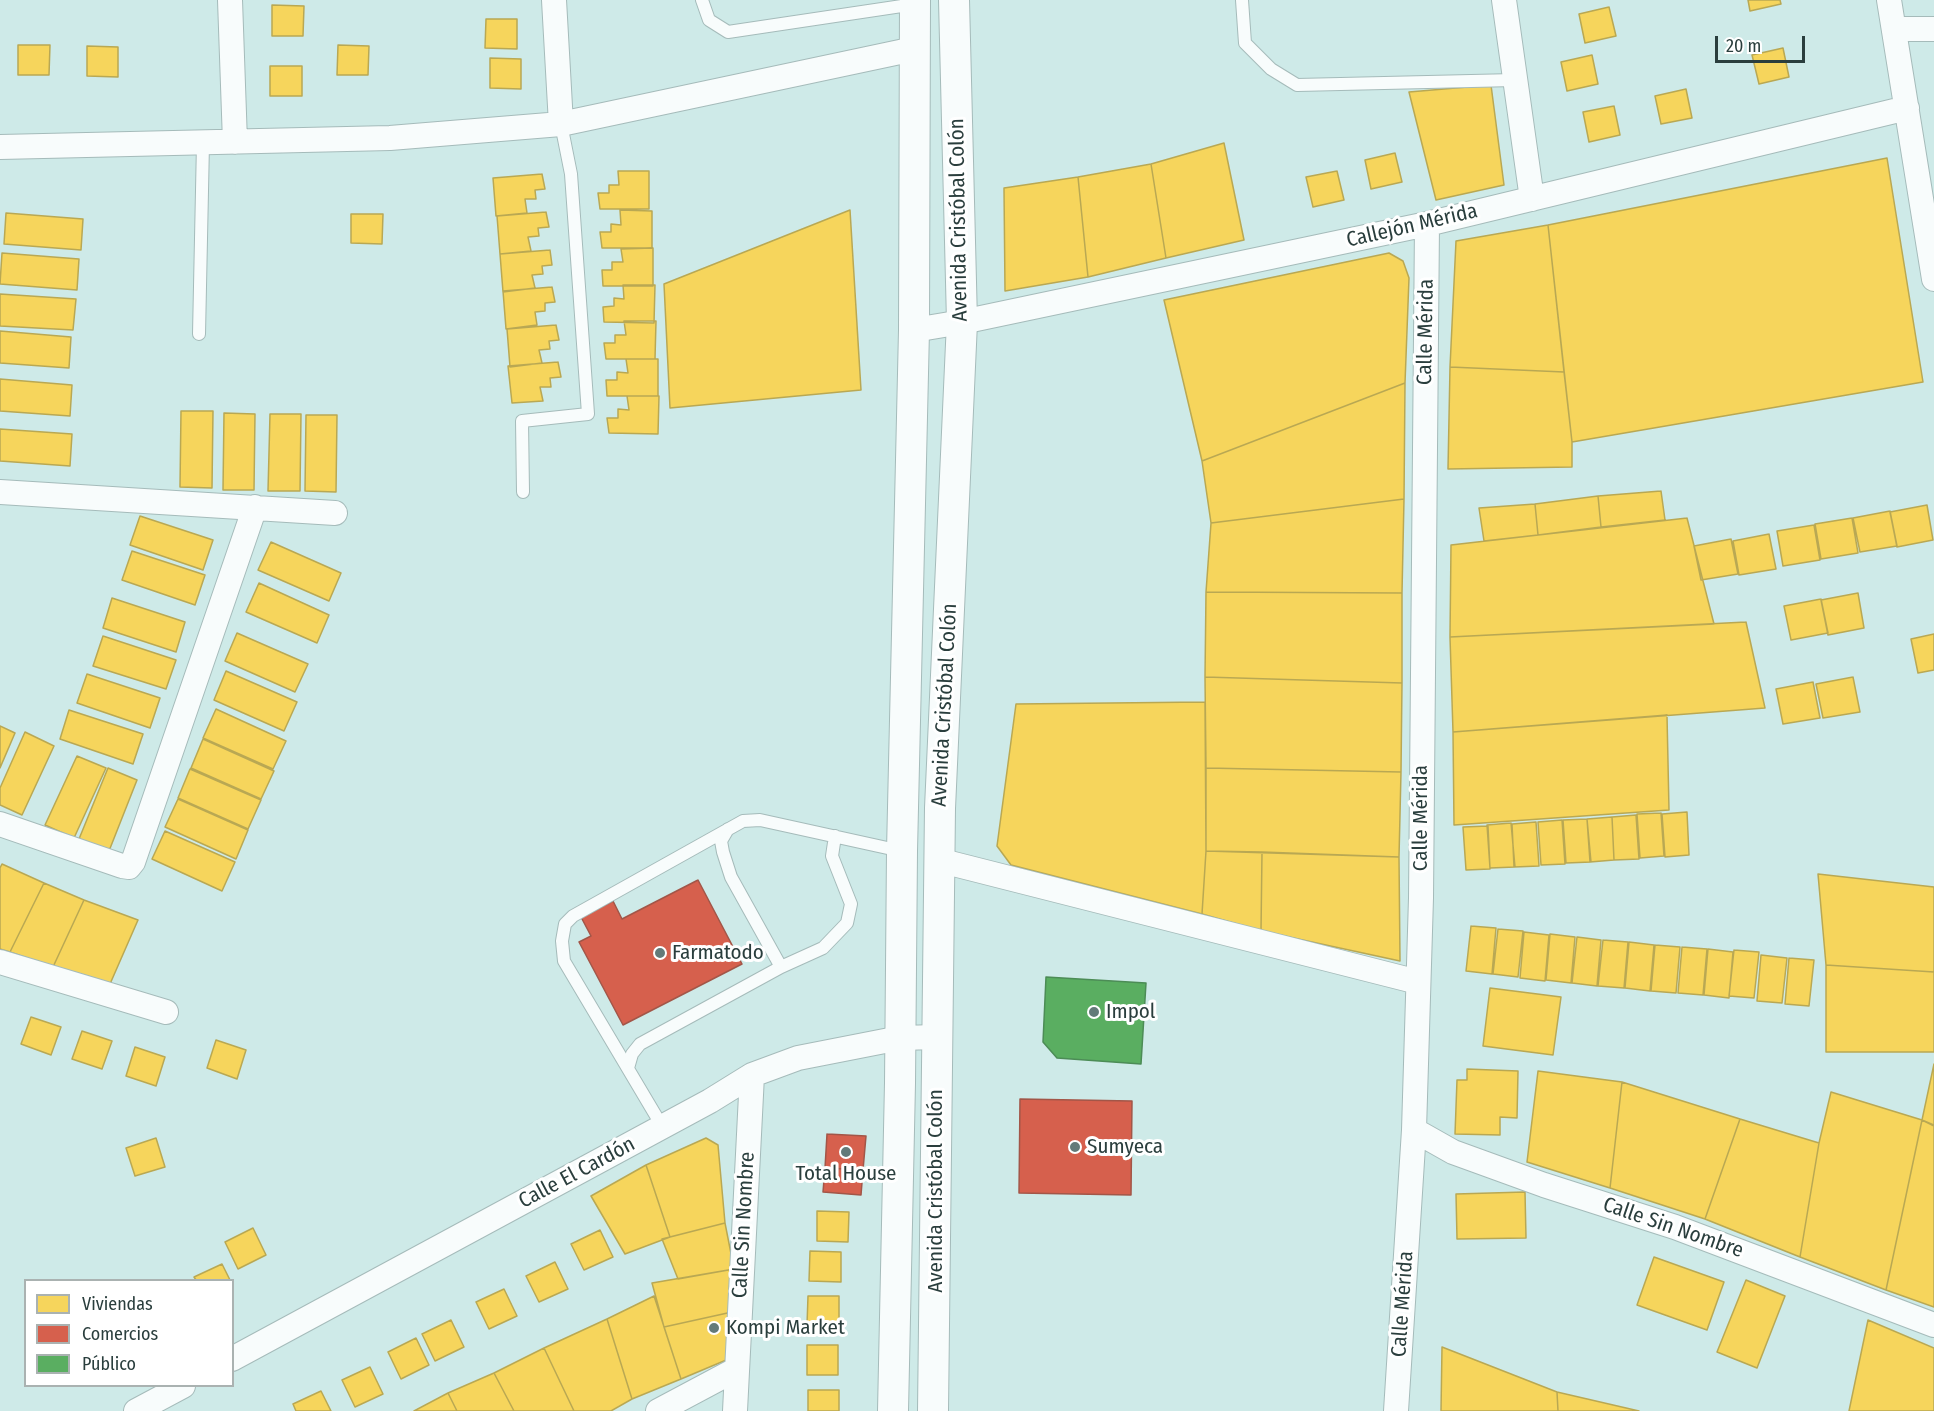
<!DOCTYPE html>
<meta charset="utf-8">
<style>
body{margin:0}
#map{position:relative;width:1934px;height:1411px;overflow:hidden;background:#ceeae8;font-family:"Fira Sans Condensed",sans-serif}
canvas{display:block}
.legend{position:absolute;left:24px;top:1279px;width:210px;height:108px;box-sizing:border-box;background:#fff;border:2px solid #aab2b1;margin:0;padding:8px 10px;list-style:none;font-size:18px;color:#2a3e3d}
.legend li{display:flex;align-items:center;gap:12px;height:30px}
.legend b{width:30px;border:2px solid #aab2b1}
.scale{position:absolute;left:1715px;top:36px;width:90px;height:27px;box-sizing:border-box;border:3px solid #2a3e3d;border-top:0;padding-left:8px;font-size:18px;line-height:21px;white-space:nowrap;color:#2a3e3d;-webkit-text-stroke:4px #fff;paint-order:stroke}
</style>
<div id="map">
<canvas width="1934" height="1411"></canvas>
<ul class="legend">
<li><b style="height:16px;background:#f6d55c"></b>Viviendas</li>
<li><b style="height:16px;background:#d6604d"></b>Comercios</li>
<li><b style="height:16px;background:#5aae61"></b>Público</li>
</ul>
<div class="scale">20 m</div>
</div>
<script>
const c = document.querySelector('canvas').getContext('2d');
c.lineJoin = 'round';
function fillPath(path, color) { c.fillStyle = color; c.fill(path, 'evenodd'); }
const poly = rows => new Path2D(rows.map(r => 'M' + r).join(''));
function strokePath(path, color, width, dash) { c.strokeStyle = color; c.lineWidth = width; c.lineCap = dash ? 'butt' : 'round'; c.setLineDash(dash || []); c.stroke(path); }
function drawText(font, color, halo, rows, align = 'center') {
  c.font = font + ' "Fira Sans Condensed",sans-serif'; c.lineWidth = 6; c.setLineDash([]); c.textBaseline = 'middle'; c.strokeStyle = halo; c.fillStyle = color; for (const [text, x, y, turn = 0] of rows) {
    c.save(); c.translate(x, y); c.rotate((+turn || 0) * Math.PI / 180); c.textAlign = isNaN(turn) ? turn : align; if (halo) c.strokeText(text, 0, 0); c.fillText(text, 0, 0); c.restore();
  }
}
const homes = poly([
 [1748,0,1780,0,1781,4,1750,11,1748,0],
 [272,5,304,6,303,36,272,36,272,5],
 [1609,7,1616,36,1585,43,1579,14,1609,7],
 [486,19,517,19,517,49,485,48,486,19],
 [18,45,50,45,49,75,18,75,18,45],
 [338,45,369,46,368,75,337,75,338,45],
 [87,46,118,47,118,77,87,76,87,46],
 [1783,48,1789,77,1759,84,1752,55,1783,48],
 [1592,55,1598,84,1567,91,1561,62,1592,55],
 [490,58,521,59,521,89,490,88,490,58],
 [270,66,302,66,302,96,270,96,270,66],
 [1491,85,1504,185,1436,200,1409,92,1491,85],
 [1686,89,1692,118,1661,124,1655,96,1686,89],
 [1614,106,1620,135,1589,142,1583,112,1614,106],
 [1224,143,1244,240,1166,258,1151,164,1224,143],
 [1395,153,1402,182,1371,189,1365,160,1395,153],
 [1887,158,1923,382,1572,442,1548,225,1887,158],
 [1151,164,1166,258,1088,277,1078,177,1151,164],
 [618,171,649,171,649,209,600,209,598,193,609,193,609,185,619,185,618,171],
 [1337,171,1344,200,1313,207,1306,177,1337,171],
 [542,174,545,189,535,190,536,199,525,199,527,213,496,216,493,178,542,174],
 [1078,177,1088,277,1005,291,1004,188,1078,177],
 [620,210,652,211,652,248,602,248,600,232,611,232,611,224,621,225,620,210],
 [850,210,861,390,670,408,664,284,850,210],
 [546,212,549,227,538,228,539,236,528,237,531,251,500,254,497,216,546,212],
 [6,213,83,219,81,250,4,244,6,213],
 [351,214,383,214,382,244,351,243,351,214],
 [1548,225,1564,372,1450,367,1456,241,1548,225],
 [653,248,653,286,603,286,602,270,612,270,612,262,623,262,621,249,653,248],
 [550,250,552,265,542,266,543,274,532,275,535,288,503,292,500,254,550,250],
 [2,253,79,259,77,290,0,284,2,253],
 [1389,253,1403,261,1409,278,1405,383,1202,461,1164,300,1389,253],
 [623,285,655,285,654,323,604,322,603,307,614,306,614,298,624,299,623,285],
 [552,287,555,302,545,303,545,311,535,312,537,325,506,329,503,291,552,287],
 [0,294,76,299,73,330,0,326,0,294],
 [624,321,656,321,655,359,606,359,604,343,615,343,615,335,626,335,624,321],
 [556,325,559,340,549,341,550,349,539,350,542,363,510,367,507,329,556,325],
 [0,331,71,337,69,368,0,363,0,331],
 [626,359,658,359,658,396,607,396,606,380,617,380,617,372,628,373,626,359],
 [558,362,561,377,550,378,551,387,540,387,543,401,512,403,508,366,558,362],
 [1450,367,1564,372,1572,442,1572,467,1448,469,1450,367],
 [0,379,72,385,70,416,0,411,0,379],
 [1405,383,1404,499,1211,523,1202,461,1405,383],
 [627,396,659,396,658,434,609,433,607,418,618,418,618,409,629,410,627,396],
 [181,411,213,411,212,488,180,487,181,411],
 [224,413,255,414,254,490,223,490,224,413],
 [270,414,301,414,300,491,268,491,270,414],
 [306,415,337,415,336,492,305,491,306,415],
 [0,429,72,434,70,466,0,461,0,429],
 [1661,491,1665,520,1601,527,1598,496,1661,491],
 [1598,496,1601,527,1538,535,1535,504,1598,496],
 [1404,499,1402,593,1206,592,1211,523,1404,499],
 [1535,504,1538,535,1484,541,1479,508,1535,504],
 [1927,505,1933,540,1897,547,1890,512,1927,505],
 [1890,511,1897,546,1860,552,1853,518,1890,511],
 [140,516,213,540,203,570,130,545,140,516],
 [1687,518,1714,624,1450,637,1451,545,1687,518],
 [1852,518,1858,553,1821,559,1815,524,1852,518],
 [1814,525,1820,560,1783,566,1777,531,1814,525],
 [1769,534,1776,569,1739,575,1733,541,1769,534],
 [1731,539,1738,574,1701,580,1694,546,1731,539],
 [271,542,341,573,329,601,258,570,271,542],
 [132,551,205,575,195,605,122,580,132,551],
 [259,583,329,615,317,643,246,612,259,583],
 [1206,592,1402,593,1402,683,1205,677,1206,592],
 [1858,593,1864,628,1828,635,1821,600,1858,593],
 [112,598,185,622,176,652,103,628,112,598],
 [1821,599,1828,633,1791,640,1784,606,1821,599],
 [1746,622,1765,708,1453,732,1450,637,1746,622],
 [237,633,308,664,295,692,225,661,237,633],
 [1934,634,1934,670,1918,673,1911,639,1934,634],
 [103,636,176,660,166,689,93,666,103,636],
 [226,671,297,702,284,731,214,700,226,671],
 [87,674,160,698,150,728,77,703,87,674],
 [1205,677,1402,683,1401,772,1206,768,1205,677],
 [1853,677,1860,712,1823,718,1816,684,1853,677],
 [1813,682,1820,718,1783,724,1776,689,1813,682],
 [1205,702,1206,851,1202,914,1011,865,997,846,1016,704,1205,702],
 [216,709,286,741,273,769,203,738,216,709],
 [69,710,143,734,133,764,60,739,69,710],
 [1667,715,1669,810,1454,825,1453,732,1667,715],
 [0,726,15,733,0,768,0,726],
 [25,732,54,746,22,815,0,805,0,788,25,732],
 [203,739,274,771,261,799,191,768,203,739],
 [77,756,106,768,74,838,45,825,77,756],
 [108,768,137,780,109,851,79,839,108,768],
 [1206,768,1401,772,1399,857,1206,851,1206,768],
 [190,769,261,800,248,829,178,798,190,769],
 [178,799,248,830,236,859,165,827,178,799],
 [1687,812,1689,855,1665,857,1662,814,1687,812],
 [1661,813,1664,856,1640,858,1637,814,1661,813],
 [1636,815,1639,859,1614,860,1612,817,1636,815],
 [1612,817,1614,860,1590,862,1587,819,1612,817],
 [1587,819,1591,862,1566,863,1563,820,1587,819],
 [1562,820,1565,864,1541,865,1538,822,1562,820],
 [1536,822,1539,866,1514,867,1512,824,1536,822],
 [1511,823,1515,867,1490,868,1487,825,1511,823],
 [1488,826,1490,869,1466,870,1463,827,1488,826],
 [165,831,235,862,222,891,152,859,165,831],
 [1206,851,1262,852,1261,931,1202,914,1206,851],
 [1262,852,1399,857,1400,961,1261,931,1262,852],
 [2,864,44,883,10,952,0,949,0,868,2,864],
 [1818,874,1934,887,1934,972,1826,965,1818,874],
 [44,883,84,900,53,967,10,952,44,883],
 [84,900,138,920,110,984,53,967,84,900],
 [1471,926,1496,928,1492,974,1466,971,1471,926],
 [1498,929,1523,931,1518,977,1493,974,1498,929],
 [1524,932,1549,935,1545,981,1520,978,1524,932],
 [1550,934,1575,937,1571,983,1546,980,1550,934],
 [1577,937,1601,940,1597,986,1572,983,1577,937],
 [1603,940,1628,942,1624,988,1598,986,1603,940],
 [1629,942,1654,945,1650,991,1625,988,1629,942],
 [1655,945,1680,947,1676,993,1651,991,1655,945],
 [1682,947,1707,949,1703,995,1678,993,1682,947],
 [1708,949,1733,952,1729,998,1704,995,1708,949],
 [1734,950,1759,952,1754,998,1729,996,1734,950],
 [1761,955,1787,958,1782,1003,1757,1001,1761,955],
 [1789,958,1814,960,1809,1006,1785,1004,1789,958],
 [1826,965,1934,972,1934,1052,1826,1052,1826,965],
 [1490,988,1561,997,1553,1055,1483,1046,1490,988],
 [31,1017,61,1027,51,1055,21,1044,31,1017],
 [82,1031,112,1041,102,1069,72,1059,82,1031],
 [216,1040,246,1050,237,1079,207,1068,216,1040],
 [135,1047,165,1057,156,1086,126,1076,135,1047],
 [1934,1064,1934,1125,1922,1120,1934,1064],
 [1467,1069,1518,1071,1517,1118,1500,1117,1500,1135,1455,1134,1457,1080,1467,1080,1467,1069],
 [1538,1071,1622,1082,1610,1188,1527,1162,1538,1071],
 [1622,1082,1740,1119,1705,1219,1610,1188,1622,1082],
 [1831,1092,1922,1120,1886,1290,1800,1257,1819,1143,1831,1092],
 [1740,1119,1819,1143,1800,1257,1705,1219,1740,1119],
 [1922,1120,1934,1126,1934,1307,1886,1290,1922,1120],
 [156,1138,165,1167,135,1176,126,1148,156,1138],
 [706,1138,718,1145,725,1223,670,1237,646,1165,706,1138],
 [646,1165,670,1237,625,1254,591,1196,646,1165],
 [1525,1192,1526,1238,1457,1239,1456,1194,1525,1192],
 [817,1211,849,1212,848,1242,817,1241,817,1211],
 [725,1223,734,1269,678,1279,662,1239,725,1223],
 [253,1228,266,1255,238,1269,225,1242,253,1228],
 [600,1230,613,1257,584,1270,571,1244,600,1230],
 [810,1251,841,1252,841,1282,809,1281,810,1251],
 [1654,1257,1724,1282,1707,1330,1637,1305,1654,1257],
 [555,1262,568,1289,539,1302,526,1276,555,1262],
 [222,1264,230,1280,196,1280,194,1277,222,1264],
 [734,1269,732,1312,664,1327,652,1283,734,1269],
 [1746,1280,1785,1296,1757,1368,1717,1352,1746,1280],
 [504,1289,517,1316,489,1329,476,1302,504,1289],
 [654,1296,681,1379,632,1399,607,1319,654,1296],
 [808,1296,839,1296,839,1326,807,1325,808,1296],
 [732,1312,731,1358,681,1379,664,1327,732,1312],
 [607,1319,632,1399,611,1411,574,1411,544,1348,607,1319],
 [451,1320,464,1347,435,1361,422,1334,451,1320],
 [1868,1320,1934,1348,1934,1411,1849,1411,1868,1320],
 [416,1338,429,1365,401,1379,388,1352,416,1338],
 [807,1345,838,1345,838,1375,807,1375,807,1345],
 [1442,1347,1557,1392,1558,1411,1441,1411,1442,1347],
 [544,1348,574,1411,514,1411,494,1373,544,1348],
 [370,1367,383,1394,355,1407,342,1380,370,1367],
 [494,1373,514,1411,457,1411,448,1393,494,1373],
 [808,1390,839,1390,839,1411,808,1411,808,1390],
 [321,1391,331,1411,296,1411,293,1404,321,1391],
 [1557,1392,1639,1411,1558,1411,1557,1392],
 [448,1393,457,1411,414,1411,448,1393]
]);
fillPath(homes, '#f6d55c');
strokePath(homes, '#b9a853', 1.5);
const shops = poly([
 [698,880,742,964,623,1025,579,942,591,936,581,917,613,901,622,919,698,880],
 [1020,1099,1132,1101,1131,1195,1019,1193,1020,1099],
 [827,1134,866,1136,863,1170,825,1168,827,1134],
 [825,1168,863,1170,861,1195,823,1192,825,1168]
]);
fillPath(shops, '#d6604d');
strokePath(shops, '#a25648', 1.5);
const public = poly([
 [1046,977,1146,983,1141,1064,1057,1058,1043,1042,1046,977]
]);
fillPath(public, '#5aae61');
strokePath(public, '#4c8c56', 1.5);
const service = poly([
 [702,0,709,20,728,32,915,4],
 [1242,0,1245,43,1271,69,1297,85,1515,80],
 [199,334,203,143],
 [523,492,522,421,588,414,571,174,561,124],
 [728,829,721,841,723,852,731,877,781,967],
 [628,1068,632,1054,640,1044,781,967,823,948,847,923,851,904,832,856,835,836],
 [662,1126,564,961,562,941,565,924,573,916,743,821,760,820,901,851]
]);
const minor = poly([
 [230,0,235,142],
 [554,0,561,124],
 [1504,0,1532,199],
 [1889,0,1934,279],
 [1894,29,1934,29],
 [0,147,390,138,561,124,914,49],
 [914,330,962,322,1427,224,1907,108],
 [0,492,335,513],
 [0,824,122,866,129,867,133,862,255,507],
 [938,860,1418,982],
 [0,962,166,1012],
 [1414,1130,1453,1152,1544,1185,1675,1227,1934,1325],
 [232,1359,710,1101,752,1075,798,1058,900,1038,937,1037],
 [136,1411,183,1386],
 [658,1411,737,1369],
 [735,1411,752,1075],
 [1396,1411,1414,1130,1421,898,1427,224]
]);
const tertiary = poly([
 [893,1411,900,1083,902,851,914,330,915,0],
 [933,1411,940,808,962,322,954,0]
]);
strokePath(service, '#a5bbba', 14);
strokePath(minor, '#a5bbba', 26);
strokePath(tertiary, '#a5bbba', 32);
strokePath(service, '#f8fcfc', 12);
strokePath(minor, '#f8fcfc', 24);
strokePath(tertiary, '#f8fcfc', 30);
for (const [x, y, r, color] of [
 [660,953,6,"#637a79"],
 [1094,1012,6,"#637a79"],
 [1075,1147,6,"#637a79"],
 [846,1152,6,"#637a79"],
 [714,1328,6,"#637a79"]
]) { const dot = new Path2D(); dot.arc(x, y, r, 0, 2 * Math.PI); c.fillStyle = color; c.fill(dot); strokePath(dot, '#fff', 2); }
drawText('21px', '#2a3e3d', '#fff', [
 ["Avenida Cristóbal Colón",959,220,-91],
 ["Callejón Mérida",1412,226,-13],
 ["Calle Mérida",1426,332,-89],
 ["Avenida Cristóbal Colón",945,705,-87],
 ["Calle Mérida",1421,818,-90],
 ["Calle El Cardón",577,1173,-28],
 ["Avenida Cristóbal Colón",936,1191,-90],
 ["Calle Sin Nombre",744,1225,-87],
 ["Calle Sin Nombre",1673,1228,19],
 ["Calle Mérida",1403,1304,-86]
]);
drawText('21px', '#2a3e3d', '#fff', [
 ["Farmatodo",672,953],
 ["Impol",1106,1012],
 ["Sumyeca",1087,1147],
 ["Total House",846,1174,"center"],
 ["Kompi Market",726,1328]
], 'left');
</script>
